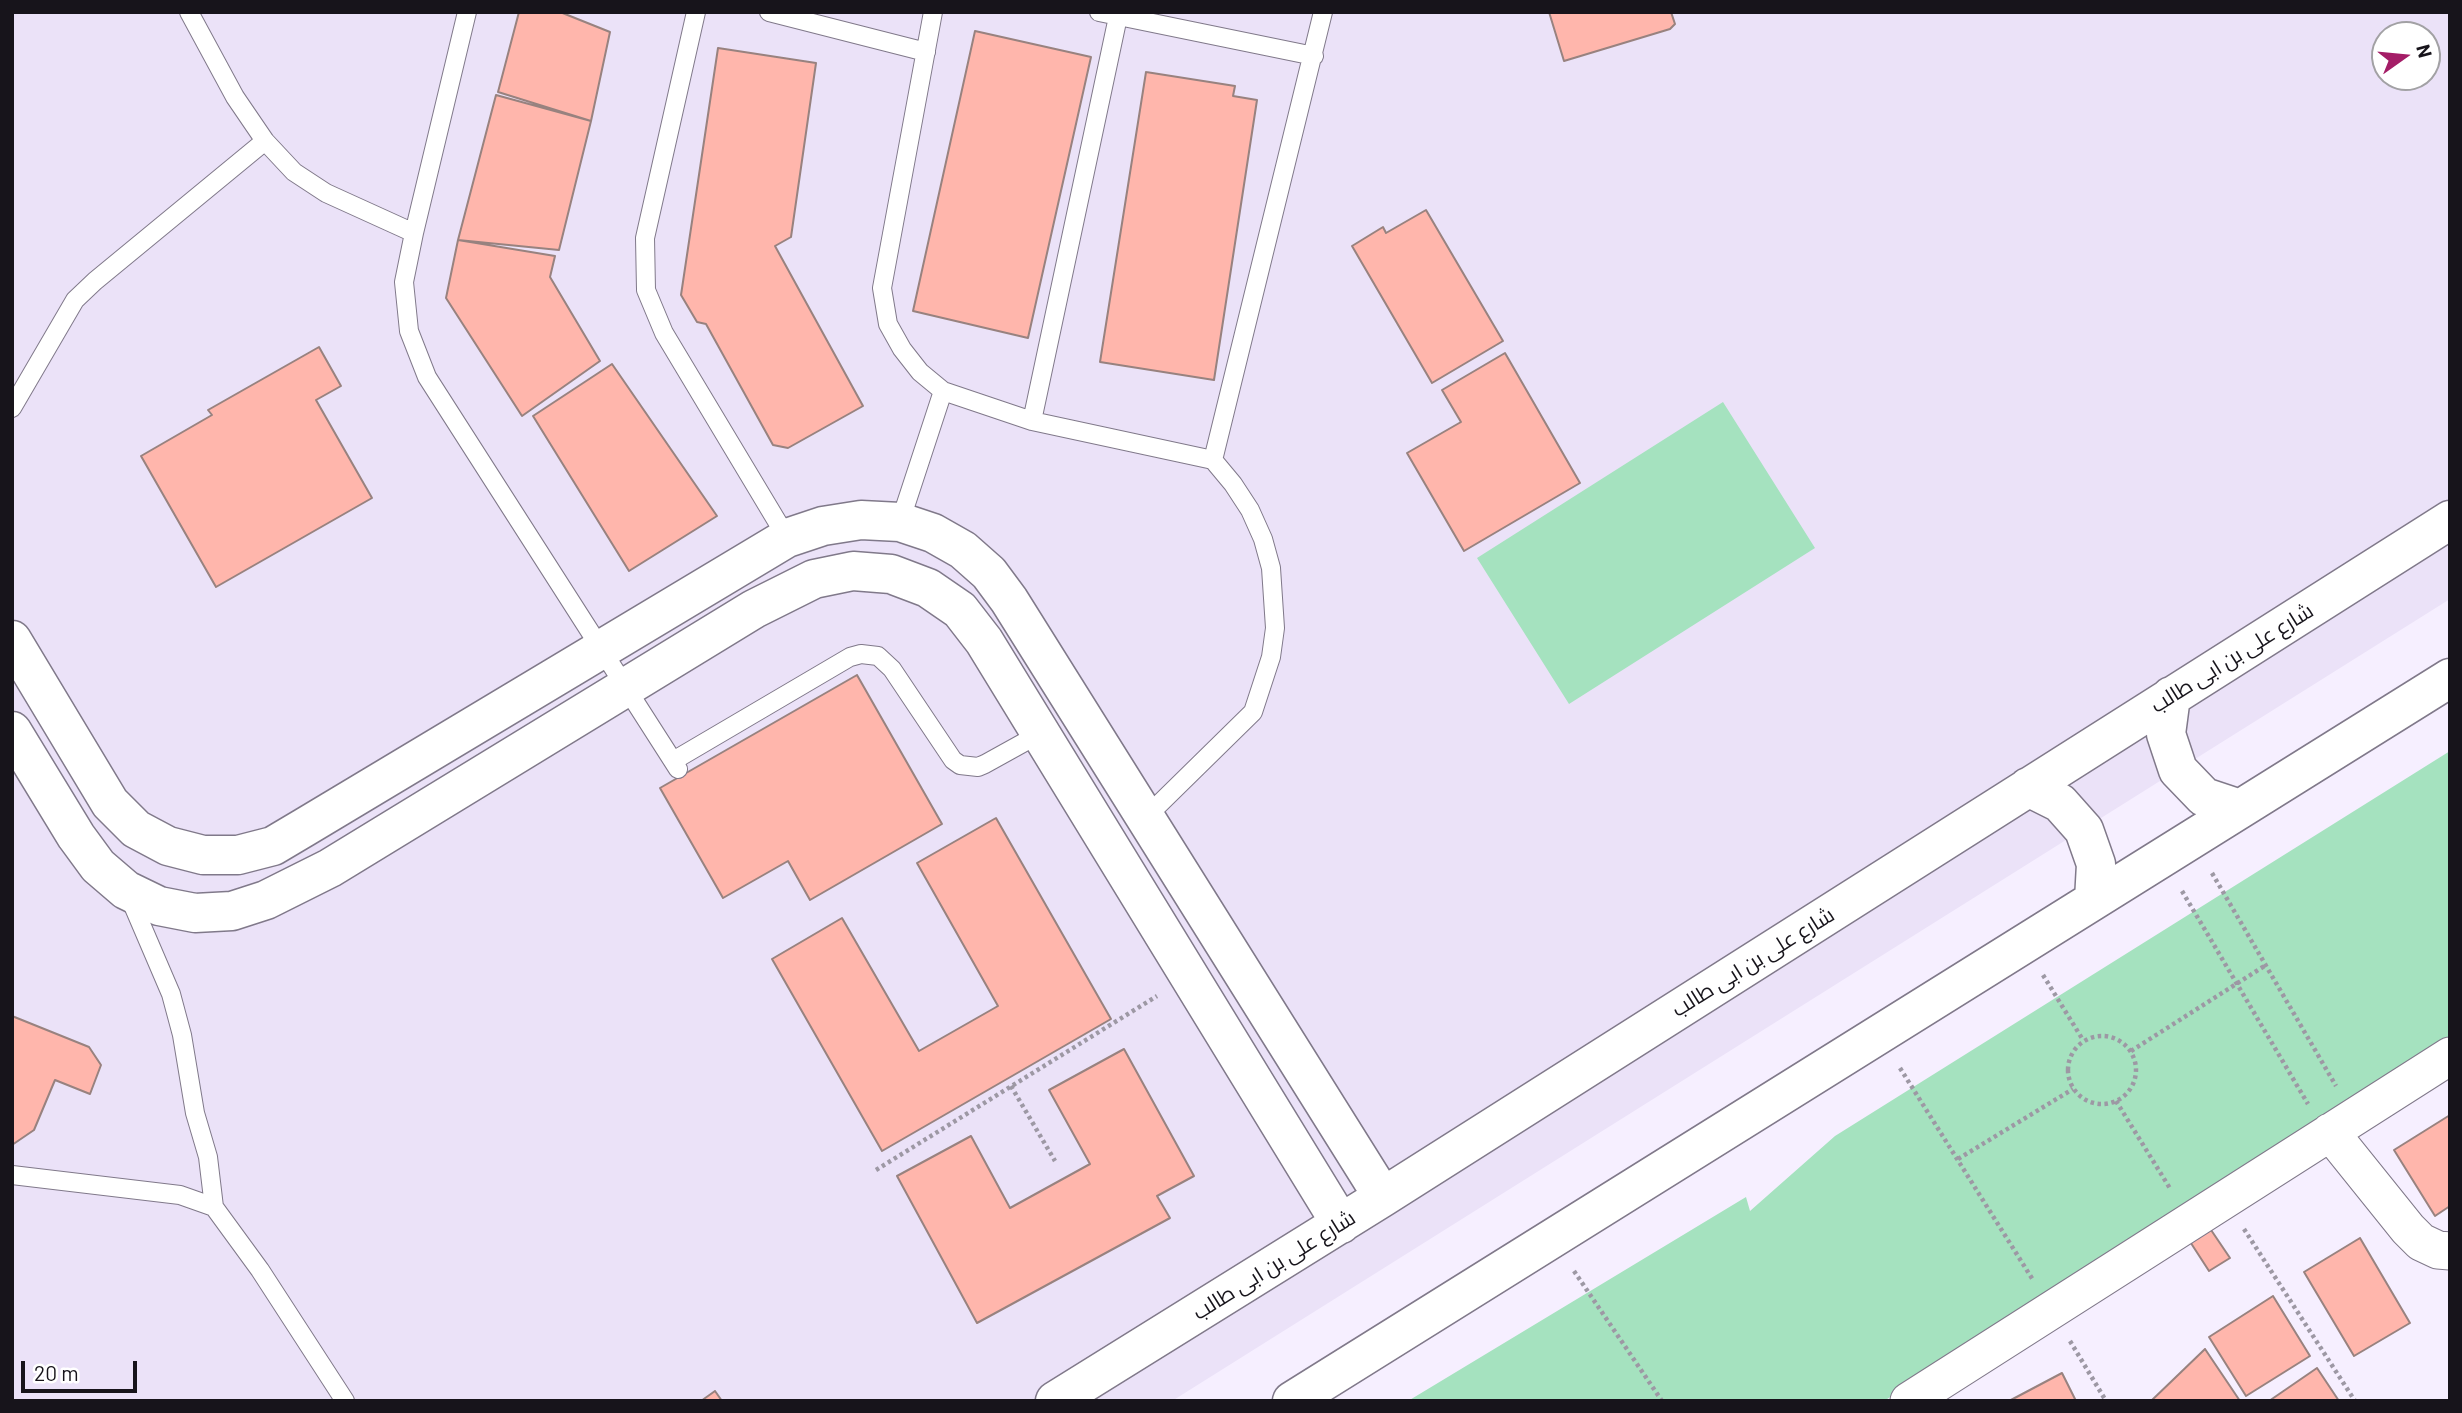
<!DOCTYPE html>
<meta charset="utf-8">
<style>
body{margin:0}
#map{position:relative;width:2462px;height:1413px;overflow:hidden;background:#f6efff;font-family:Barlow,sans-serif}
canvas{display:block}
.frame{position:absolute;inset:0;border:14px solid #17141b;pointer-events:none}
.north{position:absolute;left:2371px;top:21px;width:70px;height:70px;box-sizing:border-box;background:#fff;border:2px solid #a2a1a4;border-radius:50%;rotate:75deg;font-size:19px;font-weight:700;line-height:28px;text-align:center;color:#17141b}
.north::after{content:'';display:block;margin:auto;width:24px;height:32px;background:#a41d67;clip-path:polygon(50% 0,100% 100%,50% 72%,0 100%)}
.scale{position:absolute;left:21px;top:1361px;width:116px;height:32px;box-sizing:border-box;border:4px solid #17141b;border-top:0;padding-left:9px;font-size:21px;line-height:24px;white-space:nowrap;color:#17141b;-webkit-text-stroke:5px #fff;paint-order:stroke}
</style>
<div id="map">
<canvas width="2462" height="1413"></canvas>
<div class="frame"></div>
<div class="north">N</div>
<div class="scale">20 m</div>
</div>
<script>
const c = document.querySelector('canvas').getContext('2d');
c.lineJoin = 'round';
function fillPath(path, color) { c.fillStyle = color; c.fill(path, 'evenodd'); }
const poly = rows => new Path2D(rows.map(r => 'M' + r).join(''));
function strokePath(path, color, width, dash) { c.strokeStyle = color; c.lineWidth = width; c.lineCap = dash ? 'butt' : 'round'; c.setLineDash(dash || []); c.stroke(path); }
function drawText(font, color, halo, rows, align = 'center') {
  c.font = font + ' Barlow,Cairo,sans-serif'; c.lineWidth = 5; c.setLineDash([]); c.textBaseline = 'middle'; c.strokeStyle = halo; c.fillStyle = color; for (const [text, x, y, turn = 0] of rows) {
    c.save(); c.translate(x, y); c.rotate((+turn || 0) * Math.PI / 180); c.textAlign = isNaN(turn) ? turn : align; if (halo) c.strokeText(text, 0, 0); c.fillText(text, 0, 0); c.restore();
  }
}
fillPath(poly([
 [12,12,2450,12,2450,599,1172,1401,12,1401],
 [2385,35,2427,35,2427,77,2385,77]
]), '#ebe2f8');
fillPath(poly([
 [1723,402,1815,548,1569,704,1477,558],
 [2450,751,2450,1041,1884,1401,1408,1401,1746,1197,1750,1211,1835,1136]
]), '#a5e2bf');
const building = poly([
 [519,12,560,12,610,32,591,121,498,92,519,12],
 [1549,12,1671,12,1675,24,1670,29,1564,61,1549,12],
 [975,31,1091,57,1028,338,913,311,975,31],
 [718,48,816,63,791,237,775,246,863,406,788,448,773,445,706,324,697,322,681,295,718,48],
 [1146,72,1235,86,1233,96,1257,100,1214,380,1100,362,1146,72],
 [496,95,591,121,559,250,458,240,496,95],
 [1426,210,1503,341,1432,383,1352,246,1383,227,1386,233,1426,210],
 [458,240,555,256,550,277,600,361,522,416,446,298,458,240],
 [319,347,341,386,316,400,372,498,216,587,141,456,212,415,208,410,319,347],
 [1505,353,1580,483,1464,551,1407,453,1461,422,1442,390,1505,353],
 [612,364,717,516,629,571,533,416,612,364],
 [857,675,942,824,810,900,788,861,723,898,660,788,857,675],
 [996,818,1111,1019,882,1151,772,959,842,918,919,1051,998,1006,917,863,996,818],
 [12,1016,89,1047,101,1065,90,1094,55,1080,34,1130,12,1145,12,1016],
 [1124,1049,1194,1176,1157,1196,1170,1218,977,1323,897,1176,971,1136,1010,1208,1090,1164,1049,1090,1124,1049],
 [2450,1115,2450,1206,2435,1216,2394,1150,2450,1115],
 [2207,1224,2230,1258,2209,1271,2187,1237,2207,1224],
 [2360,1238,2410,1323,2354,1356,2304,1272,2360,1238],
 [2273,1296,2310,1356,2246,1396,2209,1337,2273,1296],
 [2205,1349,2240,1401,2151,1401,2205,1349],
 [2317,1368,2339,1401,2269,1401,2317,1368],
 [2062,1373,2076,1401,2009,1401,2062,1373],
 [715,1391,722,1401,701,1401,715,1391]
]);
fillPath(building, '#ffb6ac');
strokePath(building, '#98827f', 2);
const service = poly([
 [189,12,235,97,265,141,294,172,326,193,414,233],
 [467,12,414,233,404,282,409,331,427,377,678,769],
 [696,12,645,238,646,290,664,333,787,538],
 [769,12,926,52],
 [933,12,882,288,888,324,902,349,920,372,943,391,1032,421,1213,460,1233,484,1250,510,1263,539,1271,568,1275,628,1271,657,1253,712,1144,819],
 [1099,12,1314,56],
 [12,408,75,300,95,281,265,141],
 [1032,421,1119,12],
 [1213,460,1323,12],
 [900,522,943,391],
 [673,761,850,657,861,654,878,656,892,669,953,760,960,765,978,767,985,764,1041,733],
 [129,896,171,994,182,1035,195,1113,208,1157,214,1207],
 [12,1175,180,1195,214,1207,260,1270,345,1401]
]);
const minor = poly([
 [2330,1132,2408,1229,2421,1242,2438,1250,2450,1251],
 [1909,1401,2450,1056]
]);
const tertiary = poly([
 [12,640,110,803,136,829,168,846,203,855,238,855,273,846,305,827,787,538,823,526,861,520,900,522,933,533,963,550,989,573,1009,600,1383,1197],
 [2171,696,2166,734,2178,770,2204,797,2240,809],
 [12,731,76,836,98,866,126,890,159,906,195,913,232,911,266,900,330,868,754,609,814,579,853,571,891,574,928,588,960,610,984,641,1341,1224],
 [2028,787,2060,803,2084,830,2096,864,2094,900],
 [1055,1401,1383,1197,2450,520],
 [1292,1401,2450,678]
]);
strokePath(service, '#80798a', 20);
strokePath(minor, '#80798a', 39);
strokePath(tertiary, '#80798a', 41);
strokePath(poly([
 [2212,873,2336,1086],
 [2182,891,2308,1104],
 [2043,975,2083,1040],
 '2068 1070a34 34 0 1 1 68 0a34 34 0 1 1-68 0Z',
 [2131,1051,2266,965],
 [1900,1068,2033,1280],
 [1011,1086,1055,1161],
 [2116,1101,2171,1190],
 [1958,1159,2073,1089],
 [876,1170,1157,996],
 [2244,1229,2355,1401],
 [1574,1271,1662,1401],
 [2070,1341,2106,1401]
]), '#9d98a4', 4.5, [3.5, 3.5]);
strokePath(service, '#fff', 18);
strokePath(minor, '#fff', 37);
strokePath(tertiary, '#fff', 38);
drawText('21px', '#17141b', '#fff', [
 ["شارع على بن ابى طالب",2232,658,-32],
 ["شارع على بن ابى طالب",1753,962,-32],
 ["شارع على بن ابى طالب",1274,1265,-32]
]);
</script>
